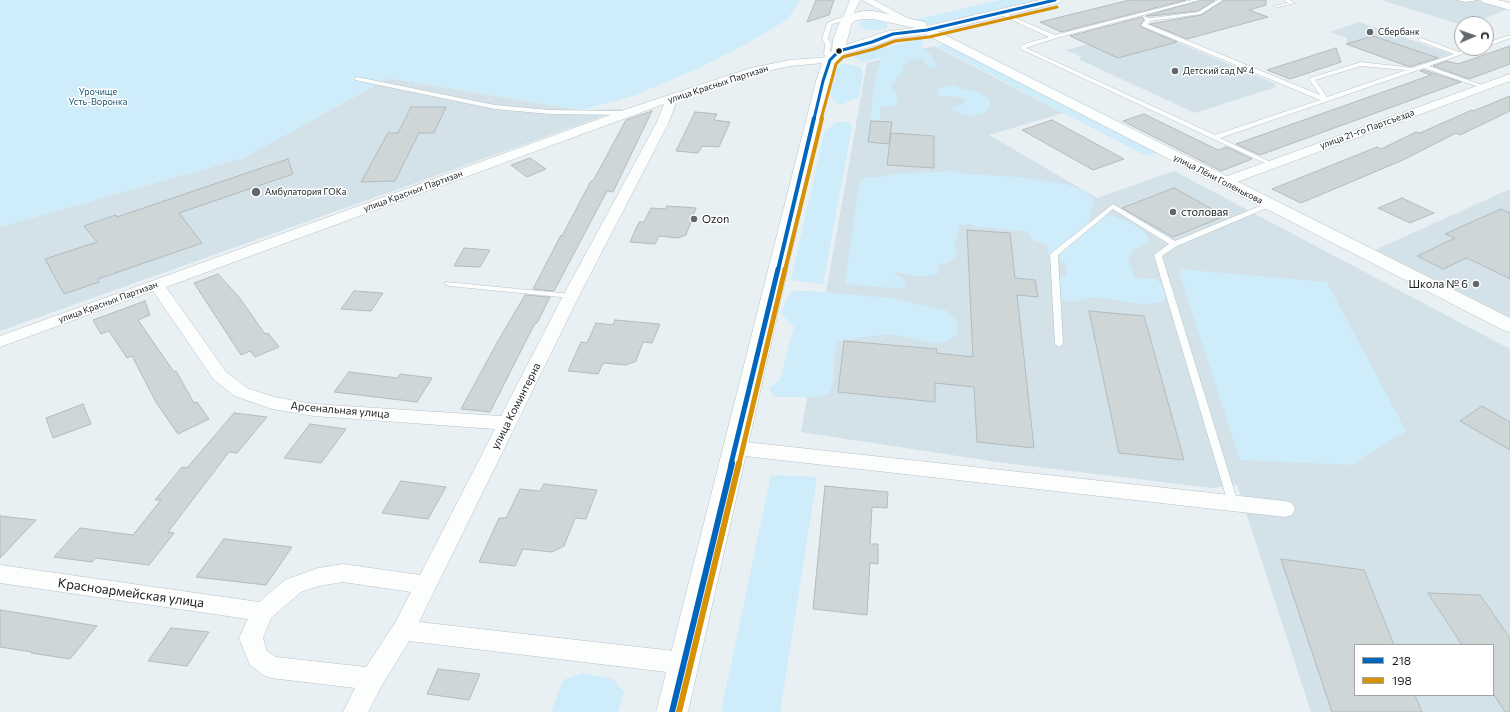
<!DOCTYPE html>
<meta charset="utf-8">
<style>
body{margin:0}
#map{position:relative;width:1510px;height:712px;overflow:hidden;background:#e8f0f4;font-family:Commissioner,sans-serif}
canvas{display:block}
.legend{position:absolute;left:1354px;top:644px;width:140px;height:52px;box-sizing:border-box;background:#fff;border:1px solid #a3a5a5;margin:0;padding:5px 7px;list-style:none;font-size:12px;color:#181d1f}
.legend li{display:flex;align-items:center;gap:8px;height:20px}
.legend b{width:20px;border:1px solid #a3a5a5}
.north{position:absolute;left:1454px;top:16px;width:40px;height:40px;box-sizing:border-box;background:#fff;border:1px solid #a3a5a5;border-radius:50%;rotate:88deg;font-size:11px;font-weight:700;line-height:16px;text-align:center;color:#181d1f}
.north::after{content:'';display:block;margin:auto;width:14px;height:18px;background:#61676a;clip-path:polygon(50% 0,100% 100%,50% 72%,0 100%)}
</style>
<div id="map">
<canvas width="1510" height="712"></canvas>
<ul class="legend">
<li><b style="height:5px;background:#0065bd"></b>218</li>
<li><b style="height:5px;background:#d69105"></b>198</li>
</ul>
<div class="north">С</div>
</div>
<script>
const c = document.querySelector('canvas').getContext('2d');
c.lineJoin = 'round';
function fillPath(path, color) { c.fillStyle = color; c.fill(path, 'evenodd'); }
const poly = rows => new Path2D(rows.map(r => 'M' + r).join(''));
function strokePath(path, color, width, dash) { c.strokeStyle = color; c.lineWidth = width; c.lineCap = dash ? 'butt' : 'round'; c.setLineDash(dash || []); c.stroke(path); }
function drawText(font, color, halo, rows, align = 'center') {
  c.font = font + ' Commissioner,sans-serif'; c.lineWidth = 3; c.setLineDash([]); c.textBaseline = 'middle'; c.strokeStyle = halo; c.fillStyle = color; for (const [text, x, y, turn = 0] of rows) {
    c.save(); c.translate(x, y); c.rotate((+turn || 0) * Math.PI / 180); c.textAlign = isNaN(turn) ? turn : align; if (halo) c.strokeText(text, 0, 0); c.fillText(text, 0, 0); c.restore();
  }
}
fillPath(poly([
 [1381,0,1477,0,1508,9,1471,24,1462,25],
 [1359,22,1451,54,1411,67,1347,44,1347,38,1330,32],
 [1145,29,1274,83,1276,87,1195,113,1078,59,1082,57,1066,50],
 [934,46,1063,113,989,135,1097,198,1174,171,1510,349,1510,712,1311,712,1237,485,1211,488,997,462,801,432,867,63],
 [1355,645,1493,645,1493,695,1355,695],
 [389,78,581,110,623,109,0,331,0,227,243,158],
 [1510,189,1510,318,1375,250]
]), '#d3e1e9');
fillPath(poly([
 [0,0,800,0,788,19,746,44,697,69,633,96,581,110,389,78,243,158,0,227],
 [1000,0,1037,0,934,24,924,24,913,20],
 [874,20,885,22,888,27,880,30,867,30,860,26,860,23,863,21],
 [920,39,924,43,921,47,931,55,938,68,928,67,922,58,908,61,903,67,903,73,897,76,896,80,890,89,895,90,898,104,890,107,880,106,880,121,870,120,875,79,882,57,863,62,854,58,857,54],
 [945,44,1157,152,1146,156,936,46],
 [840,64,848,64,860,67,863,72,859,98,850,100,843,105,836,103,832,98,830,89,837,69],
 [953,85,964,89,978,92,990,99,990,108,982,114,970,116,958,113,951,108,961,105,966,100,959,97,938,96,938,89],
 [836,122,849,122,852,127,823,284,791,280,824,133],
 [950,170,968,174,1020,177,1066,184,1083,190,1094,200,1089,223,1104,215,1113,216,1134,225,1147,234,1149,241,1134,250,1128,261,1132,269,1134,278,1157,279,1167,294,1164,301,1158,303,1142,304,1093,297,1074,302,1062,300,1056,293,1057,279,1066,276,1067,269,1064,263,1049,257,1047,253,1048,245,1032,240,1028,233,1022,231,977,227,970,224,960,225,955,244,957,255,949,262,938,265,938,274,928,276,914,276,898,272,894,274,901,277,906,283,904,289,845,284,859,183,865,177,880,177,896,173,939,172],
 [1178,269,1327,282,1406,431,1352,465,1240,460],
 [793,291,810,291,892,298,948,311,957,322,957,334,946,341,938,344,894,335,880,335,838,341,834,354,834,378,829,394,818,397,774,397,769,388,780,380,794,327,781,314,785,302],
 [771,475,817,477,780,712,721,712],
 [583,673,613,679,624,692,618,712,551,712,563,680]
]), '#ceecf9');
const building = poly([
 [816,0,834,0,829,15,807,22,816,0],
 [1130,0,1186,0,1061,32,1040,22,1130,0],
 [1201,0,1215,0,1198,11,1151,16,1146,16,1201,0],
 [1224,0,1266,0,1266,5,1249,10,1268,17,1187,39,1150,24,1201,15,1224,0],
 [1142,17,1144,20,1140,25,1141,27,1177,42,1118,58,1070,36,1142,17],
 [1373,36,1438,58,1412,66,1407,66,1346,44,1373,36],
 [1510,46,1510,64,1469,79,1433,66,1447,61,1458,64,1510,46],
 [1336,48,1341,62,1290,79,1267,70,1336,48],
 [1424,70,1461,82,1260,155,1236,144,1431,75,1420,71,1424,70],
 [1510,96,1510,111,1460,135,1456,133,1403,160,1301,203,1272,189,1377,147,1381,149,1416,132,1420,133,1472,110,1473,111,1510,96],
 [411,107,446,107,434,133,419,133,395,181,361,182,388,133,398,133,411,107],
 [652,111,613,192,607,191,554,291,533,289,561,235,562,236,591,181,593,181,626,120,652,111],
 [695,112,717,114,714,120,730,122,719,147,702,146,698,153,676,151,695,112],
 [1144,114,1218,150,1227,147,1252,159,1221,171,1123,121,1144,114],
 [1052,120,1124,159,1093,170,1022,130,1052,120],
 [871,121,892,122,889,144,868,142,871,121],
 [891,133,934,136,934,168,887,165,891,133],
 [530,158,546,169,527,177,511,165,530,158],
 [288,159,293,174,179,213,202,243,98,279,99,282,64,294,45,259,97,242,84,226,116,215,117,217,288,159],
 [1174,188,1225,216,1173,237,1122,208,1174,188],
 [1402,198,1434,213,1410,223,1378,208,1402,198],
 [667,206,696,208,686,235,678,238,659,236,655,244,630,242,639,222,644,222,651,208,665,209,667,206],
 [1501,209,1510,213,1510,279,1467,258,1443,269,1417,256,1455,238,1445,234,1501,209],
 [967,230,1010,233,1015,278,1035,280,1038,297,1017,295,1034,448,977,442,974,387,935,383,935,402,838,392,844,341,937,349,936,353,973,357,967,230],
 [464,248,490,250,480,267,454,266,464,248],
 [218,274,239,297,265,334,268,333,279,347,255,357,250,351,241,355,194,283,218,274],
 [354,291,383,293,371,311,341,309,354,291],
 [525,295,550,297,537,323,535,323,490,412,461,409,498,341,525,295],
 [145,301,150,315,138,320,174,372,176,371,194,403,197,402,209,419,178,434,157,404,132,356,127,358,109,331,101,334,93,320,145,301],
 [1089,311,1144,316,1184,460,1119,453,1089,311],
 [615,320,660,324,652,343,643,342,636,361,626,365,603,363,598,374,568,371,581,342,587,343,596,323,613,325,615,320],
 [349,372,398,378,400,374,432,378,417,402,334,392,349,372],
 [83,404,91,424,53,438,46,418,83,404],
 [1482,406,1510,422,1510,450,1460,421,1482,406],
 [234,413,267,417,237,453,229,452,168,532,174,533,149,565,95,558,92,562,54,557,80,528,133,535,161,500,155,500,182,467,187,468,234,413],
 [310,424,346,429,321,463,284,458,310,424],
 [401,481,446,487,428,519,382,513,401,481],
 [544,484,597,490,586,519,575,518,564,546,552,552,523,549,515,566,479,562,499,518,506,518,520,489,540,491,544,484],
 [825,486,888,492,887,508,872,507,870,544,878,544,878,564,870,563,867,615,813,609,825,486],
 [0,516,36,520,0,558,0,516],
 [224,539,292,547,266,585,196,577,224,539],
 [1281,559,1364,570,1394,645,1355,645,1355,695,1415,695,1422,712,1332,712,1281,559],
 [1428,593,1480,595,1510,638,1510,712,1505,712,1493,693,1493,645,1462,645,1428,593],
 [0,610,38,616,97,626,70,659,31,653,32,652,0,647,0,610],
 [171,628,209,632,187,666,148,661,171,628],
 [438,669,480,674,469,700,427,694,438,669]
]);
fillPath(building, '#cfd6d7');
strokePath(building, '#b4bbbd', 1);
const service = poly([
 [1192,0,1200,0,1056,38,1026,48,1215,135,1320,100,1142,26,1141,25,1146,20,1143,18,1144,17,1151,18,1198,12,1218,0,1223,0,1201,14,1151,21,1147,24,1320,95,1309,79,1310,78,1361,62,1412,68,1454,54,1419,41,1418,40,1421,38,1459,52,1471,48,1479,48,1429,66,1487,87,1482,88,1424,68,1220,138,1273,163,1273,165,1271,166,1021,49,1020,48,1024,44,1049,37,997,13,1002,12,1055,35,1192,0],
 [1361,66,1406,70,1327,97,1315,80,1361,66],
 [1284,0,1290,0,1295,3,1274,8,1274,6,1288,3,1284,0],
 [1456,0,1478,0,1466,2,1456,0],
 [854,15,856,16,856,18,832,24,828,39,831,44,830,54,833,60,828,61,824,54,825,44,822,39,827,23,836,19,854,15],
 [1507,36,1510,36,1510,38,1486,47,1486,43,1507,36],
 [357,77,495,105,550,110,625,111,628,113,625,115,550,114,495,109,355,80,354,79,357,77],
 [1267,203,1270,203,1274,205,1177,246,1162,256,1238,503,1237,506,1233,507,1229,506,1228,503,1154,255,1169,244,1113,209,1058,255,1063,344,1059,347,1055,344,1050,254,1113,204,1175,241,1267,203],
 [446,282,571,294,575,296,571,298,449,286,445,284,446,282]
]);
const minor = poly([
 [850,0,860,0,848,26,842,26,840,24,850,0],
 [862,0,874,0,924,27,922,29,916,29,862,0],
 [830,57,835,60,834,62,790,66,757,73,677,99,669,122,579,296,419,622,683,652,691,655,695,663,691,671,683,674,409,641,381,687,368,712,343,712,355,688,271,678,263,675,250,665,239,638,248,619,0,583,0,565,259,602,285,580,318,568,343,564,420,575,495,429,314,416,272,409,235,396,214,380,153,291,0,347,0,336,621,111,751,68,790,60,830,57],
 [664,104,657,122,563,296,501,416,314,404,274,397,247,388,226,372,166,287,664,104],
 [343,582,411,592,395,623,366,667,276,657,267,651,263,638,271,618,301,592,319,586,343,582],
 [1510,74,1510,81,1229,185,1224,186,1219,185,1217,182,1219,179,1510,74],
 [736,441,1285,501,1292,503,1295,509,1292,515,1285,517,736,455,729,453,726,448,729,443,736,441]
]);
const tertiary = poly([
 [1480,0,1498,0,1510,3,1510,10,1482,2,1480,0],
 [927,26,1510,318,1510,332,1503,330,923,33,921,30,923,27,927,26]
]);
const secondary = poly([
 [1040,0,1061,0,1059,3,927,34,895,38,877,45,844,54,836,61,830,81,688,712,656,712,816,81,823,60,832,50,833,40,839,24,846,15,863,11,873,11,925,22,927,26,1040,0],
 [863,19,873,19,915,28,888,31,846,45,851,25,854,21,863,19]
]);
strokePath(service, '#bac1c4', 1);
strokePath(minor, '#bac1c4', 1);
strokePath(tertiary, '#bac1c4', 1);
strokePath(secondary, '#bac1c4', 1);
fillPath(service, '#fcfdfd');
fillPath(minor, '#fcfdfd');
fillPath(tertiary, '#fcfdfd');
fillPath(secondary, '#fcfdfd');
strokePath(poly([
 [814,119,823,81,830,60,839,51,872,42,893,34,927,30,1055,0]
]), '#0065bd', 3);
strokePath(poly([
 [778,270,814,118]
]), '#0065bd', 4);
strokePath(poly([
 [731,464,778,269]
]), '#0065bd', 5);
strokePath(poly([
 [672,712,732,463]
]), '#0065bd', 6);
strokePath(poly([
 [821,119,836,64,843,57,874,49,895,41,929,37,1057,7]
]), '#d69105', 3);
strokePath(poly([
 [785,270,822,118]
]), '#d69105', 4);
strokePath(poly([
 [739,464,785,269]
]), '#d69105', 5);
strokePath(poly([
 [679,712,739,463]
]), '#d69105', 6);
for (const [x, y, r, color] of [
 [1370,32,4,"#61676a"],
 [839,51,3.5,"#181d1f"],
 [1175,71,4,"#61676a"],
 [256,192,5,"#61676a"],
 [1173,212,4,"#61676a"],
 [694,219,4,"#61676a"],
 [1476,284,4,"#61676a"]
]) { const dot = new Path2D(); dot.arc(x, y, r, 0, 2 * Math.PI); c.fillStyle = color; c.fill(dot); strokePath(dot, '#fff', 1.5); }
drawText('9px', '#181d1f', '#fff', [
 ["Сбербанк",1378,32],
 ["Детский сад № 4",1183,71],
 ["Амбулатория ГОКа",265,192]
], 'left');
drawText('9px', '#181d1f', '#fff', [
 ["улица Красных Партизан",718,84,-18],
 ["улица 21-го Партсъезда",1367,129,-20],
 ["улица Лёни Голенькова",1218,179,27],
 ["улица Красных Партизан",413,191,-20],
 ["улица Красных Партизан",108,302,-20]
]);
drawText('9px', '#19566c', '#fff', [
 ["Урочище",98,92],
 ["Усть-Воронка",98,102]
]);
drawText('11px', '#181d1f', '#fff', [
 ["столовая",1181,212],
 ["Ozon",702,219],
 ["Школа № 6",1468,284,"right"]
], 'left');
drawText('11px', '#181d1f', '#fff', [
 ["улица Коминтерна",516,406,-63],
 ["Арсенальная улица",340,410,5]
]);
drawText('13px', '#181d1f', '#fff', [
 ["Красноармейская улица",131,593,8]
]);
</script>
